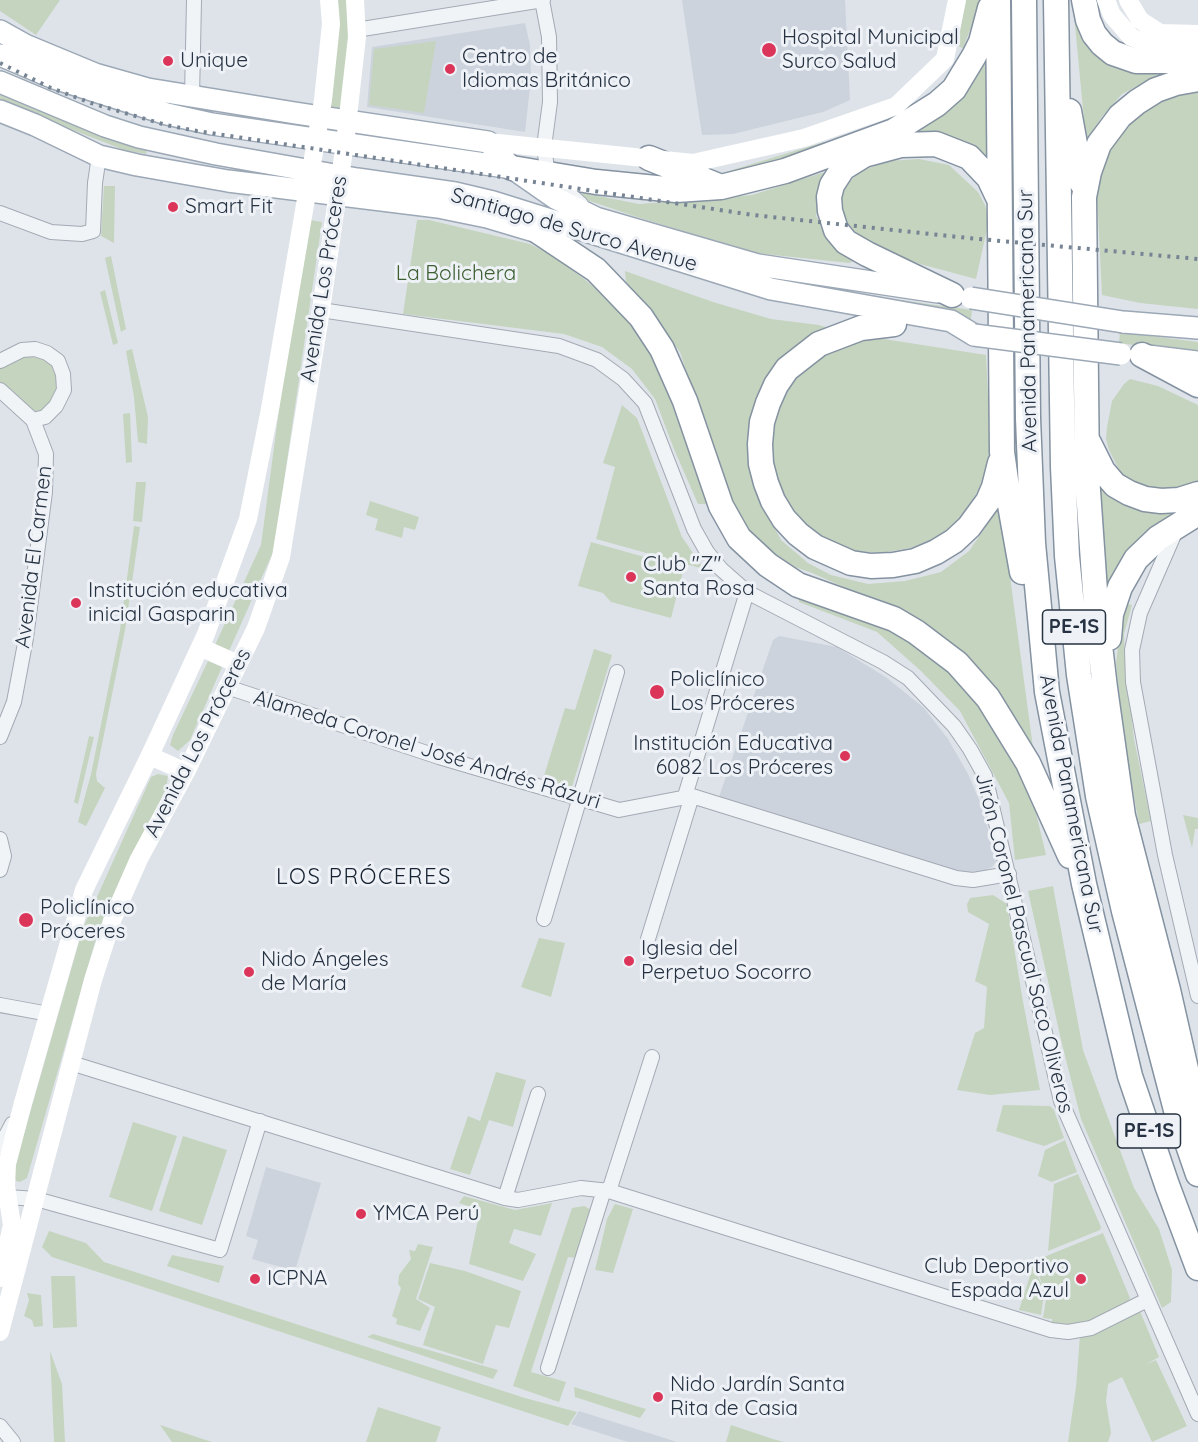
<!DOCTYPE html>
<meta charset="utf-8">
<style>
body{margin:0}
canvas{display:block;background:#dee3e9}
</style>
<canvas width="1198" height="1442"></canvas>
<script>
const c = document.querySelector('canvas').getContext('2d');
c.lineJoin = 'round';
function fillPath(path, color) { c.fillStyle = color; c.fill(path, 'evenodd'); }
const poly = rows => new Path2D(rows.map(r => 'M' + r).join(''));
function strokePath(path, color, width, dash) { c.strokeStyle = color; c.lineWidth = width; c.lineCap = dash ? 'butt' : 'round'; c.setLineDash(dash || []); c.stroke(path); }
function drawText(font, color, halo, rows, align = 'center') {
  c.font = font + ' Quicksand,sans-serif'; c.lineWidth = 6; c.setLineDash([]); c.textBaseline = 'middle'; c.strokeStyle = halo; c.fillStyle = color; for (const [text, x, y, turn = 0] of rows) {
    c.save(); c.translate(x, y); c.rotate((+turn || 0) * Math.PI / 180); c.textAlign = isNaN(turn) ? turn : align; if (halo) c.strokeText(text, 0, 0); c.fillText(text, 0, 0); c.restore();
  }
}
fillPath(poly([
 [682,0,845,0,850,100,823,112,733,134,702,135],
 [525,23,530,45,531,78,525,132,367,107,372,47],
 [779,636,837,647,887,678,924,708,948,739,968,774,980,802,997,860,992,867,983,871,967,872,938,867,719,797,773,640],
 [266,1167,321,1183,295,1271,252,1259,258,1240,246,1236],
 [579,1411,677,1442,628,1442,571,1424]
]), '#ccd3dc');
fillPath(poly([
 [0,0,60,0,36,35,0,11],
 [336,0,347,0,349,33,341,112,329,110],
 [966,0,979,0,972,25,963,48,957,46],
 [1073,4,1085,33,1169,69,1122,94,1101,118,1086,141],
 [436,41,424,113,369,105,374,49],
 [987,43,993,171,913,139,913,129],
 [1198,86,1198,309,1140,303,1102,295,1096,173,1108,139,1132,111],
 [0,94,126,144,147,150,146,154,124,150,17,108,0,101],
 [824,142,832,147,750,174,716,175],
 [919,159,949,165,978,192,985,205,989,220,976,279,920,264,894,254,852,234,839,220,841,191,859,172,887,161],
 [825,172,825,185,816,216,830,239,856,260,849,263,755,253,634,216,581,198,581,195,583,193,639,204,752,195],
 [104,186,115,186,114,243,101,236],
 [310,220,322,222,274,550,229,651,215,645,261,545,290,327],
 [417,220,429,220,530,244,546,252,583,278,621,310,643,335,668,379,708,504,698,504,674,449,655,399,632,369,602,347,564,334,403,314],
 [111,256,126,329,121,332,105,258],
 [625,271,713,302,771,319,819,325,829,328,768,378,766,511,781,540,808,563,831,575,868,584,905,581,941,572,969,551,985,528,1000,485,1006,516,1009,569,1034,755,898,611,812,573,764,556,738,527,680,352,626,282],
 [105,290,118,343,113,345,100,292],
 [871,296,972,310,971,319,874,301],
 [1120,332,1198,342,1198,354,1119,343],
 [864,338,884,339,986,355,990,438,989,465,980,487,969,506,954,525,936,538,910,548,881,553,854,551,808,531,792,513,780,490,772,465,771,441,773,416,782,393,797,374,816,358],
 [132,349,148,417,147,444,138,442,134,397,126,351],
 [31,355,48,359,57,368,61,385,57,399,34,417,12,392,0,383,0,365],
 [1130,379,1158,386,1198,405,1198,485,1174,494,1137,486,1121,474,1109,450,1106,439,1107,427,1112,401,1124,384],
 [622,405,637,418,682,537,704,569,596,539,615,467,603,463],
 [130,413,132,462,126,463,123,414],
 [1100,481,1142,507,1164,513,1189,513,1167,529,1104,623],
 [136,482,146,482,142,522,133,521],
 [370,501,419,517,415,530,404,527,402,538,375,530,378,519,366,515],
 [134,526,140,527,125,630,96,774,97,781,105,788,86,826,78,822,91,774,120,630],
 [591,542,684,568,671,618,611,602,603,593,578,586],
 [799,594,904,633,952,670,981,704,1010,748,1033,800,1046,855,1015,860,1009,803,960,711,921,671,877,632,799,602],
 [1123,603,1132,605,1124,634,1125,658,1134,739,1151,821,1139,824,1124,742,1116,664],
 [594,649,612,655,571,790,542,782,565,708,575,710],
 [208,661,222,667,190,740,178,751,170,745,173,735],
 [89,736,94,737,78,804,74,802],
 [158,774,168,776,166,789,95,942,27,1178,20,1182,16,1181,13,1172,83,928,151,777],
 [1183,815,1198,818,1198,829,1195,829,1192,848],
 [1053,886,1083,1050,1134,1188,1159,1229,1172,1270,1171,1302,1162,1308,1081,1119,1061,1040,1028,891],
 [993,895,1007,904,1022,996,1040,1090,990,1095,957,1090,975,1033,984,1028,987,987,975,981,989,924,968,912,967,904,970,898],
 [539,938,565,943,551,997,521,987],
 [496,1072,526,1080,513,1127,489,1120,470,1175,450,1169,468,1116,480,1121],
 [1003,1105,1050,1106,1054,1110,1064,1138,1044,1146,996,1131],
 [133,1122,177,1136,152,1211,109,1197],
 [183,1136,227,1150,202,1225,159,1211],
 [1065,1140,1077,1172,1052,1182,1038,1176,1045,1150],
 [1078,1174,1101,1227,1100,1230,1048,1251,1054,1184],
 [464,1196,515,1210,552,1203,541,1236,514,1229,509,1243,536,1254,523,1281,469,1264,480,1210,459,1203],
 [615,1204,633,1209,613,1273,595,1270,607,1219],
 [584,1206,592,1210,577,1258,568,1257,531,1372,566,1382,559,1402,513,1386,572,1208],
 [49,1231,86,1243,104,1262,525,1398,577,1412,568,1426,52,1257,42,1247],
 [1103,1233,1130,1298,1129,1302,1123,1307,1086,1322,1070,1325,1052,1324,1052,1319,1043,1318,1046,1299,1043,1301,1041,1315,1019,1310,1033,1266,1043,1287,1034,1261],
 [418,1244,433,1247,416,1299,430,1308,420,1331,396,1324,397,1319,392,1316,401,1288,398,1284,399,1275,411,1259,409,1250,415,1251],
 [172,1255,224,1266,219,1283,167,1266],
 [430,1263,465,1271,521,1291,509,1328,496,1325,483,1364,423,1345,435,1307,418,1299],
 [51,1276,75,1276,77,1327,53,1328],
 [27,1293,41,1295,43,1326,34,1327,32,1320,24,1316,29,1300],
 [1140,1311,1159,1357,1145,1365,1156,1360,1187,1426,1152,1442,1122,1377,1108,1384,1106,1401,1111,1433,1108,1442,1068,1442,1076,1387,1080,1335],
 [373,1334,498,1370,493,1379,367,1337],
 [50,1351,62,1384,65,1442,54,1442],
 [574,1387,646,1409,640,1418,575,1397],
 [378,1407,441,1427,436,1442,366,1442],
 [160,1425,212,1442,172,1442],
 [731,1425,773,1439,784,1442,726,1442]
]), '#c5d4bf');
const street = poly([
 [542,0,549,37,550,102,544,147,548,175,581,204],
 [356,30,543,0],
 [192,97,194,0],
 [0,213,51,232,82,234,93,231,95,183,99,156],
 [321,310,559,346,597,360,623,379,645,403,694,529,707,552,721,569,747,592,883,662,908,678,954,726,970,749,985,776,1061,1101,1198,1414],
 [0,361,22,350,35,349,47,353,58,361,63,374,64,390,56,406,45,417,33,420],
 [0,390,33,420,46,454,45,492,26,638,14,702,0,737],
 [1177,528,1140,613,1132,650,1133,682,1165,855,1198,996],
 [227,687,439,757,619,810,692,796,956,878,973,880,1009,874],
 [685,796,747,592],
 [0,839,4,856,0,870],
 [544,919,617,672],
 [648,939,692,796],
 [0,1005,49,1014],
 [71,1063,505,1198,518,1200,581,1188,609,1191,1051,1330,1068,1332,1091,1328,1147,1300],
 [0,1147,12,1124],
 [609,1191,652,1057],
 [0,1198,8,1197,36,1199,220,1250,260,1121],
 [505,1198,538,1094],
 [548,1368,604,1190],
 [0,1426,13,1442]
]);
const primary = poly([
 [0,31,25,45,95,74,148,89,295,113,488,142,512,168,555,198,596,218,758,265,938,292],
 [0,55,54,78,167,114,212,124,512,168],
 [0,82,105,126,139,137,216,154,357,179,455,193,493,202,771,289,951,321,974,335],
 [0,111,35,125,99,156,137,165,228,181,438,207,487,217,554,237],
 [1123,322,1198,328],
 [1148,356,1198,362]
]);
const highway = poly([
 [998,0,1002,452,1008,494,1022,572],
 [1024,0,1028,418,1033,543,1047,692,1084,884,1130,1076,1167,1185,1198,1268],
 [1056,0,1063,467,1067,556,1079,675,1098,796,1124,911,1176,1110,1198,1174],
 [1084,0,1088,20,1094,34,1102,44,1113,53,1136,61,1198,61],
 [1198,79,1176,83,1156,90,1137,102,1120,116,1099,144,1089,172,1084,197,1087,476,1097,620,1105,688,1123,816,1168,990,1196,1113,1198,1129],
 [1069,111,1082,183],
 [649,158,716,185],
 [512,168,596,182,676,190,721,187,785,171,894,131,937,104,954,89,974,56,981,42,990,8],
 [539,232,596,270,641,317,662,349,685,401,721,506,739,538,768,565,798,585,894,619,916,632,957,663,988,698,1028,763,1070,856],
 [952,295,867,254,846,242,836,230,830,211,829,197,832,185,843,168,864,155,901,145,936,144,969,157,989,178,998,197],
 [894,324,861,328,819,344,787,369,776,385,768,403,762,422,760,444,761,464,766,483,773,501,784,519,798,534,815,547,851,563,871,566,893,565,915,561,936,552,954,541,969,527,988,501,994,487,1000,463],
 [1142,355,1198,385],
 [1089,443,1103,471,1115,485,1129,493,1145,499,1161,501,1179,500,1198,494],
 [1109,638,1111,614,1120,587,1136,559,1158,538,1198,513]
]);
strokePath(street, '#a3aab4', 16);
strokePath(primary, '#9ca8b6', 24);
strokePath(highway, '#8492a1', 27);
strokePath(street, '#f1f4f7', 14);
strokePath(poly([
 [1106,0,1112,15,1131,37,1152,46,1167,49,1198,49],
 [1128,0,1140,20,1160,33,1198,34],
 [488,142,693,163,804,138,896,106,945,59,957,0],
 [200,647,238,664],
 [150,756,186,772],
 [0,1278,12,1225,6,1186,7,1164,23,1103,84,890,151,753,206,634,248,519,270,409,323,100,331,24,329,0],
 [0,1332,93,980,113,918,139,859,186,772,256,628,281,557,321,310,345,143,357,37,355,0]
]), '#fff', 18);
strokePath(primary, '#fff', 21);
strokePath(highway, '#fff', 24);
strokePath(poly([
 [0,63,51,88,91,103,166,125,197,131,753,215,968,238,1198,259]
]), '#768494', 4, [3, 6]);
const primaryBridge = poly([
 [971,298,1123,322],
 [974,335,1121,354]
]);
strokePath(primaryBridge, '#9ca8b6', 24, []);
strokePath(primaryBridge, '#fff', 21);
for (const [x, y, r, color] of [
 [769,50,8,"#db365a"],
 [168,61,6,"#db365a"],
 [450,69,6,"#db365a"],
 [173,207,6,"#db365a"],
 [631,577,6,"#db365a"],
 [76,603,6,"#db365a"],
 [657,692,8,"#db365a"],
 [845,756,6,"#db365a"],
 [26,920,8,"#db365a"],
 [629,961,6,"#db365a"],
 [249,972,6,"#db365a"],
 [361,1214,6,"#db365a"],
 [255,1279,6,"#db365a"],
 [1081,1279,6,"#db365a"],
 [658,1397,6,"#db365a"]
]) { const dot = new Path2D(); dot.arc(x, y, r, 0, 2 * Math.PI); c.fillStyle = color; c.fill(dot); strokePath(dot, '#eef2f7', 2); }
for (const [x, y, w] of [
 [1074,627,63],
 [1149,1131,63]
]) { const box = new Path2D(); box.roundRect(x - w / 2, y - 17, w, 34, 4.5); c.fillStyle = '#eef2f7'; c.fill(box); strokePath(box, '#263242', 1.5); }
drawText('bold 20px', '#263242', null, [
 ["PE-1S",1074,627],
 ["PE-1S",1149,1131]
]);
drawText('21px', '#263242', '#eef2f7', [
 ["Hospital Municipal",782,38],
 ["Surco Salud",782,62],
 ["Centro de",462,57],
 ["Idiomas Británico",462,81],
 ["Unique",180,61],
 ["Smart Fit",185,207],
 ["Club \"Z\"",643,565],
 ["Santa Rosa",643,589],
 ["Institución educativa",88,591],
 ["inicial Gasparin",88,615],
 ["Policlínico",670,680],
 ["Los Próceres",670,704],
 ["Institución Educativa",833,744,"right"],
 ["6082 Los Próceres",833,768,"right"],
 ["Policlínico",40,908],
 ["Próceres",40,932],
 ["Iglesia del",641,949],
 ["Perpetuo Socorro",641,973],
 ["Nido Ángeles",261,960],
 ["de María",261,984],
 ["YMCA Perú",373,1214],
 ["Club Deportivo",1069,1267,"right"],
 ["Espada Azul",1069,1291,"right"],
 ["ICPNA",267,1279],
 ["Nido Jardín Santa",670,1385],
 ["Rita de Casia",670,1409]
], 'left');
drawText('21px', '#263242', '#eef2f7', [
 ["Santiago de Surco Avenue",574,230,16],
 ["Avenida Los Próceres",324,279,-81],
 ["Avenida Panamericana Sur",1028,321,-91],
 ["Avenida El Carmen",34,557,-83],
 ["Avenida Los Próceres",198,743,-63],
 ["Alameda Coronel José Andrés Rázuri",427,750,17],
 ["Avenida Panamericana Sur",1071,804,79],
 ["Jirón Coronel Pascual Saco Oliveros",1024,943,76]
]);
drawText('21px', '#3d5f32', '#eef2f7', [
 ["La Bolichera",456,274]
]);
c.letterSpacing = '1.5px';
drawText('22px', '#182332', '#eef2f7', [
 ["LOS PRÓCERES",364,877]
]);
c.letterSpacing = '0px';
</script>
